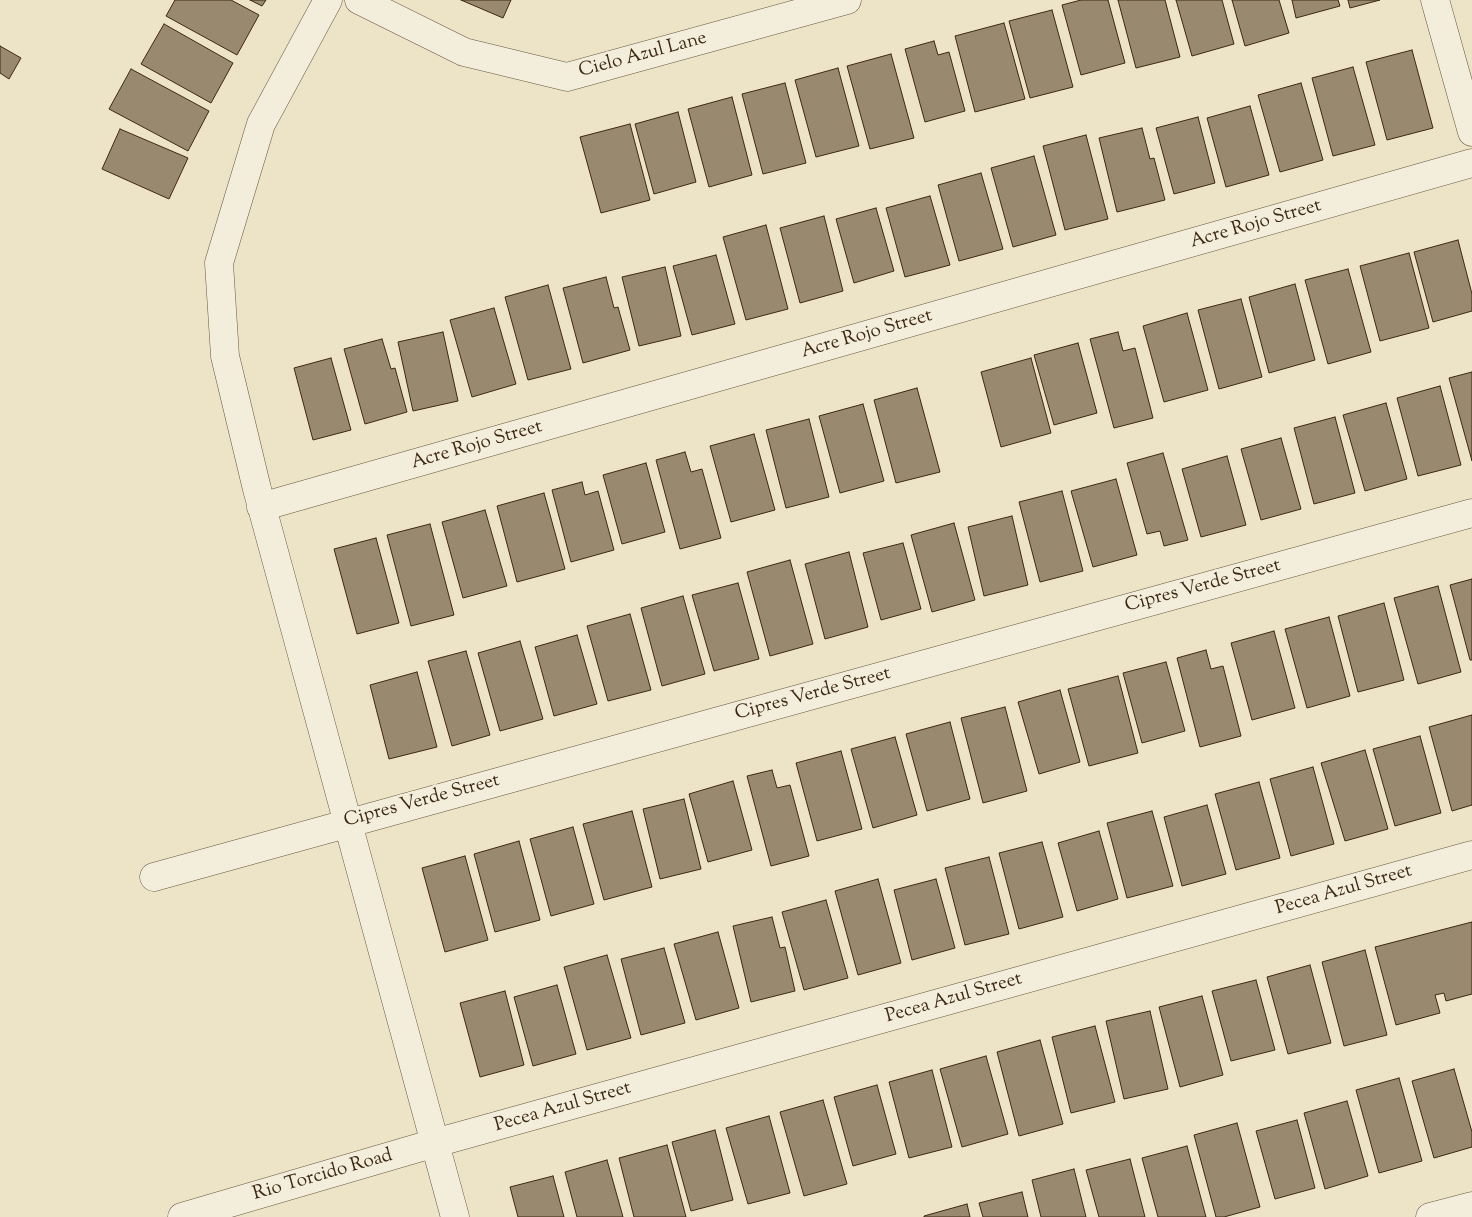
<!DOCTYPE html>
<style>
body{margin:0}
canvas{display:block;background:#ede4c7}
</style>
<canvas width="1472" height="1217"></canvas>
<script>
const c = document.querySelector('canvas').getContext('2d');
c.lineJoin = 'round';
function fillPath(path, color) { c.fillStyle = color; c.fill(path, 'evenodd'); }
const poly = rows => new Path2D(rows.map(r => 'M' + r).join(''));
function strokePath(path, color, width, dash) { c.strokeStyle = color; c.lineWidth = width; c.lineCap = dash ? 'butt' : 'round'; c.setLineDash(dash || []); c.stroke(path); }
function drawText(font, color, halo, rows, align = 'center') {
  c.font = font + ' "Sorts Mill Goudy",serif'; c.lineWidth = 5; c.setLineDash([]); c.textBaseline = 'middle'; c.strokeStyle = halo; c.fillStyle = color; for (const [text, x, y, turn = 0] of rows) {
    c.save(); c.translate(x, y); c.rotate((+turn || 0) * Math.PI / 180); c.textAlign = isNaN(turn) ? turn : align; if (halo) c.strokeText(text, 0, 0); c.fillText(text, 0, 0); c.restore();
  }
}
const building = poly([
 [175,0,231,0,259,15,237,55,166,16,175,0],
 [250,0,266,0,262,6,250,0],
 [461,0,511,0,503,18,461,0],
 [1081,0,1108,0,1125,63,1081,75,1062,5,1081,0],
 [1118,0,1165,0,1180,57,1136,68,1118,0],
 [1176,0,1222,0,1234,44,1192,56,1176,0],
 [1232,0,1279,0,1289,33,1245,46,1232,0],
 [1292,0,1338,0,1340,6,1296,18,1292,0],
 [1348,0,1380,0,1350,8,1348,0],
 [1052,10,1073,87,1030,98,1009,21,1052,10],
 [1004,23,1025,99,975,112,955,36,1004,23],
 [164,24,233,63,211,103,141,64,164,24],
 [934,41,938,55,949,52,965,111,925,122,905,49,934,41],
 [0,46,21,58,9,79,0,73,0,46],
 [1412,50,1433,128,1387,140,1366,62,1412,50],
 [891,54,914,138,870,149,847,66,891,54],
 [1353,67,1375,145,1333,156,1312,78,1353,67],
 [838,68,859,146,816,157,795,80,838,68],
 [131,69,209,111,188,151,109,109,131,69],
 [785,83,806,163,763,174,742,94,785,83],
 [1301,83,1323,160,1280,172,1258,95,1301,83],
 [732,97,752,175,709,187,688,109,732,97],
 [1250,106,1269,175,1226,187,1207,118,1250,106],
 [678,112,696,182,654,194,635,124,678,112],
 [1198,117,1215,183,1174,194,1156,128,1198,117],
 [630,124,650,200,601,213,580,137,630,124],
 [1142,128,1150,159,1154,158,1165,200,1117,212,1099,138,1142,128],
 [120,129,188,158,169,199,102,169,120,129],
 [1086,135,1108,219,1065,230,1043,146,1086,135],
 [1034,156,1056,235,1013,247,991,168,1034,156],
 [981,173,1003,249,959,261,938,185,981,173],
 [930,196,950,265,905,277,886,208,930,196],
 [876,208,894,271,854,283,836,219,876,208],
 [824,216,843,291,800,303,780,228,824,216],
 [766,225,788,309,746,320,723,237,766,225],
 [1458,240,1472,294,1472,311,1433,322,1414,252,1458,240],
 [1409,253,1429,328,1380,341,1360,266,1409,253],
 [716,255,735,324,692,335,673,266,716,255],
 [665,267,681,336,639,346,622,277,665,267],
 [1348,269,1371,352,1328,364,1305,280,1348,269],
 [606,277,614,308,618,307,630,350,583,363,563,288,606,277],
 [1295,284,1315,360,1269,373,1249,297,1295,284],
 [548,285,571,369,528,380,505,297,548,285],
 [1241,299,1262,377,1219,389,1198,310,1241,299],
 [494,308,516,384,472,397,450,320,494,308],
 [1187,313,1208,390,1164,402,1143,326,1187,313],
 [443,332,458,401,413,411,398,342,443,332],
 [1118,332,1123,351,1135,348,1153,418,1114,428,1090,339,1118,332],
 [382,339,391,369,395,368,407,412,365,424,344,349,382,339],
 [1078,343,1097,413,1054,425,1034,355,1078,343],
 [331,358,351,430,313,440,294,368,331,358],
 [1031,358,1051,433,1001,447,981,372,1031,358],
 [1472,372,1472,461,1449,378,1472,372],
 [1440,386,1461,465,1418,476,1397,398,1440,386],
 [917,388,940,472,896,483,874,400,917,388],
 [1386,403,1407,479,1365,491,1343,415,1386,403],
 [863,404,884,481,840,493,819,416,863,404],
 [1335,417,1355,493,1314,504,1294,428,1335,417],
 [809,419,829,497,786,508,766,430,809,419],
 [754,434,775,510,731,522,710,446,754,434],
 [1281,438,1301,509,1261,520,1241,449,1281,438],
 [685,452,691,472,702,469,721,538,680,549,656,460,685,452],
 [1163,453,1188,540,1164,546,1160,531,1147,534,1127,463,1163,453],
 [1227,456,1246,525,1201,537,1182,469,1227,456],
 [646,463,665,532,622,544,603,475,646,463],
 [1116,479,1137,555,1093,567,1071,491,1116,479],
 [582,482,585,495,598,491,614,550,571,562,552,490,582,482],
 [1062,491,1083,571,1040,582,1019,502,1062,491],
 [544,493,565,569,517,582,497,506,544,493],
 [485,510,507,586,463,598,442,522,485,510],
 [1012,516,1028,585,984,596,968,527,1012,516],
 [954,523,975,600,932,612,911,535,954,523],
 [430,524,454,615,411,626,387,535,430,524],
 [376,538,399,623,357,634,334,549,376,538],
 [903,543,921,609,881,620,863,553,903,543],
 [849,552,868,627,825,639,805,564,849,552],
 [790,560,813,644,770,656,747,572,790,560],
 [1472,579,1472,660,1470,660,1450,585,1472,579],
 [738,583,759,659,714,671,692,595,738,583],
 [1438,586,1461,672,1418,684,1394,598,1438,586],
 [683,596,705,674,662,686,641,608,683,596],
 [1384,603,1404,680,1358,692,1338,616,1384,603],
 [630,614,651,690,608,701,587,626,630,614],
 [1329,617,1350,696,1307,708,1285,629,1329,617],
 [1274,631,1295,708,1252,720,1231,643,1274,631],
 [577,635,597,704,554,716,535,647,577,635],
 [520,641,543,719,500,731,478,653,520,641],
 [1206,650,1211,669,1223,666,1241,736,1200,747,1177,658,1206,650],
 [466,651,490,735,452,746,428,661,466,651],
 [1166,662,1185,731,1142,743,1123,673,1166,662],
 [417,672,437,747,389,759,370,685,417,672],
 [1118,676,1138,753,1089,766,1068,689,1118,676],
 [1060,690,1080,762,1039,774,1018,702,1060,690],
 [1005,707,1027,791,983,803,961,718,1005,707],
 [1472,715,1472,805,1452,811,1429,727,1472,715],
 [950,722,970,799,927,811,906,734,950,722],
 [1420,736,1441,813,1395,826,1373,749,1420,736],
 [895,737,917,815,873,828,851,749,895,737],
 [1365,750,1388,829,1345,841,1321,763,1365,750],
 [841,751,862,829,817,841,796,763,841,751],
 [1313,767,1334,844,1291,856,1270,779,1313,767],
 [772,770,777,788,790,785,809,856,771,866,747,776,772,770],
 [733,781,752,850,708,862,689,794,733,781],
 [1259,782,1280,858,1236,870,1215,794,1259,782],
 [684,799,701,869,660,879,643,809,684,799],
 [1207,805,1226,874,1182,886,1164,817,1207,805],
 [632,811,652,887,604,900,583,824,632,811],
 [1152,811,1173,886,1127,898,1107,823,1152,811],
 [573,827,594,904,551,916,530,839,573,827],
 [1099,831,1118,899,1077,911,1058,843,1099,831],
 [519,841,540,920,495,932,474,854,519,841],
 [1042,842,1063,917,1019,929,999,853,1042,842],
 [465,856,488,940,445,952,422,868,465,856],
 [989,857,1009,934,965,945,945,868,989,857],
 [878,879,901,963,858,975,835,891,878,879],
 [936,879,955,948,912,960,894,890,936,879],
 [826,900,848,978,804,990,782,912,826,900],
 [772,917,780,948,785,947,795,991,751,1002,733,926,772,917],
 [1472,922,1472,994,1446,1001,1444,993,1435,995,1440,1013,1396,1025,1375,947,1472,922],
 [718,932,739,1008,696,1020,674,944,718,932],
 [664,948,685,1023,641,1035,621,959,664,948],
 [1365,950,1387,1035,1344,1046,1322,962,1365,950],
 [607,955,631,1038,587,1050,564,967,607,955],
 [1310,965,1331,1043,1288,1054,1267,977,1310,965],
 [1256,980,1275,1050,1231,1061,1212,991,1256,980],
 [557,985,576,1054,533,1066,514,997,557,985],
 [505,991,524,1065,480,1077,460,1003,505,991],
 [1202,996,1223,1075,1180,1087,1159,1007,1202,996],
 [1150,1011,1168,1089,1124,1099,1106,1021,1150,1011],
 [1095,1026,1115,1102,1071,1113,1052,1037,1095,1026],
 [1040,1040,1063,1124,1019,1136,997,1052,1040,1040],
 [986,1056,1008,1134,962,1147,940,1069,986,1056],
 [1454,1069,1472,1132,1472,1147,1434,1158,1412,1081,1454,1069],
 [932,1070,952,1147,909,1158,889,1082,932,1070],
 [1399,1078,1422,1161,1379,1173,1356,1090,1399,1078],
 [877,1085,896,1154,853,1166,834,1097,877,1085],
 [823,1100,847,1184,804,1196,780,1112,823,1100],
 [1347,1101,1368,1176,1325,1189,1304,1113,1347,1101],
 [769,1116,790,1193,748,1204,726,1128,769,1116],
 [1297,1120,1315,1188,1275,1199,1256,1131,1297,1120],
 [1237,1123,1260,1207,1224,1217,1216,1217,1194,1135,1237,1123],
 [715,1130,733,1200,691,1211,672,1142,715,1130],
 [667,1145,686,1217,634,1217,619,1158,667,1145],
 [1187,1146,1206,1217,1158,1217,1142,1158,1187,1146],
 [1130,1159,1145,1217,1099,1217,1086,1170,1130,1159],
 [607,1160,623,1217,577,1217,565,1172,607,1160],
 [1074,1169,1086,1217,1041,1217,1032,1180,1074,1169],
 [553,1176,564,1217,518,1217,510,1187,553,1176],
 [1022,1192,1028,1217,983,1217,979,1203,1022,1192],
 [967,1204,970,1217,924,1217,924,1216,967,1204]
]);
fillPath(building, '#998a6f');
strokePath(building, '#3d2810', 1);
const street = poly([
 [328,0,261,124,219,263,225,356,257,489,455,1217],
 [359,0,464,52,567,77,847,0],
 [1435,0,1472,132],
 [261,507,1472,163],
 [154,877,1472,513],
 [182,1217,435,1143,1472,855],
 [1430,1217,1472,1206]
]);
strokePath(street, '#69573e', 29);
strokePath(street, '#f3eddb', 28);
drawText('19px', '#3d2810', '#f3eddb', [
 ["Cielo Azul Lane",643,56,-15],
 ["Acre Rojo Street",1256,225,-16],
 ["Acre Rojo Street",867,335,-16],
 ["Acre Rojo Street",477,446,-16],
 ["Cipres Verde Street",1203,587,-15],
 ["Cipres Verde Street",813,695,-15],
 ["Cipres Verde Street",422,802,-15],
 ["Pecea Azul Street",1344,891,-16],
 ["Pecea Azul Street",954,999,-16],
 ["Pecea Azul Street",563,1108,-16],
 ["Rio Torcido Road",323,1176,-16]
]);
</script>
